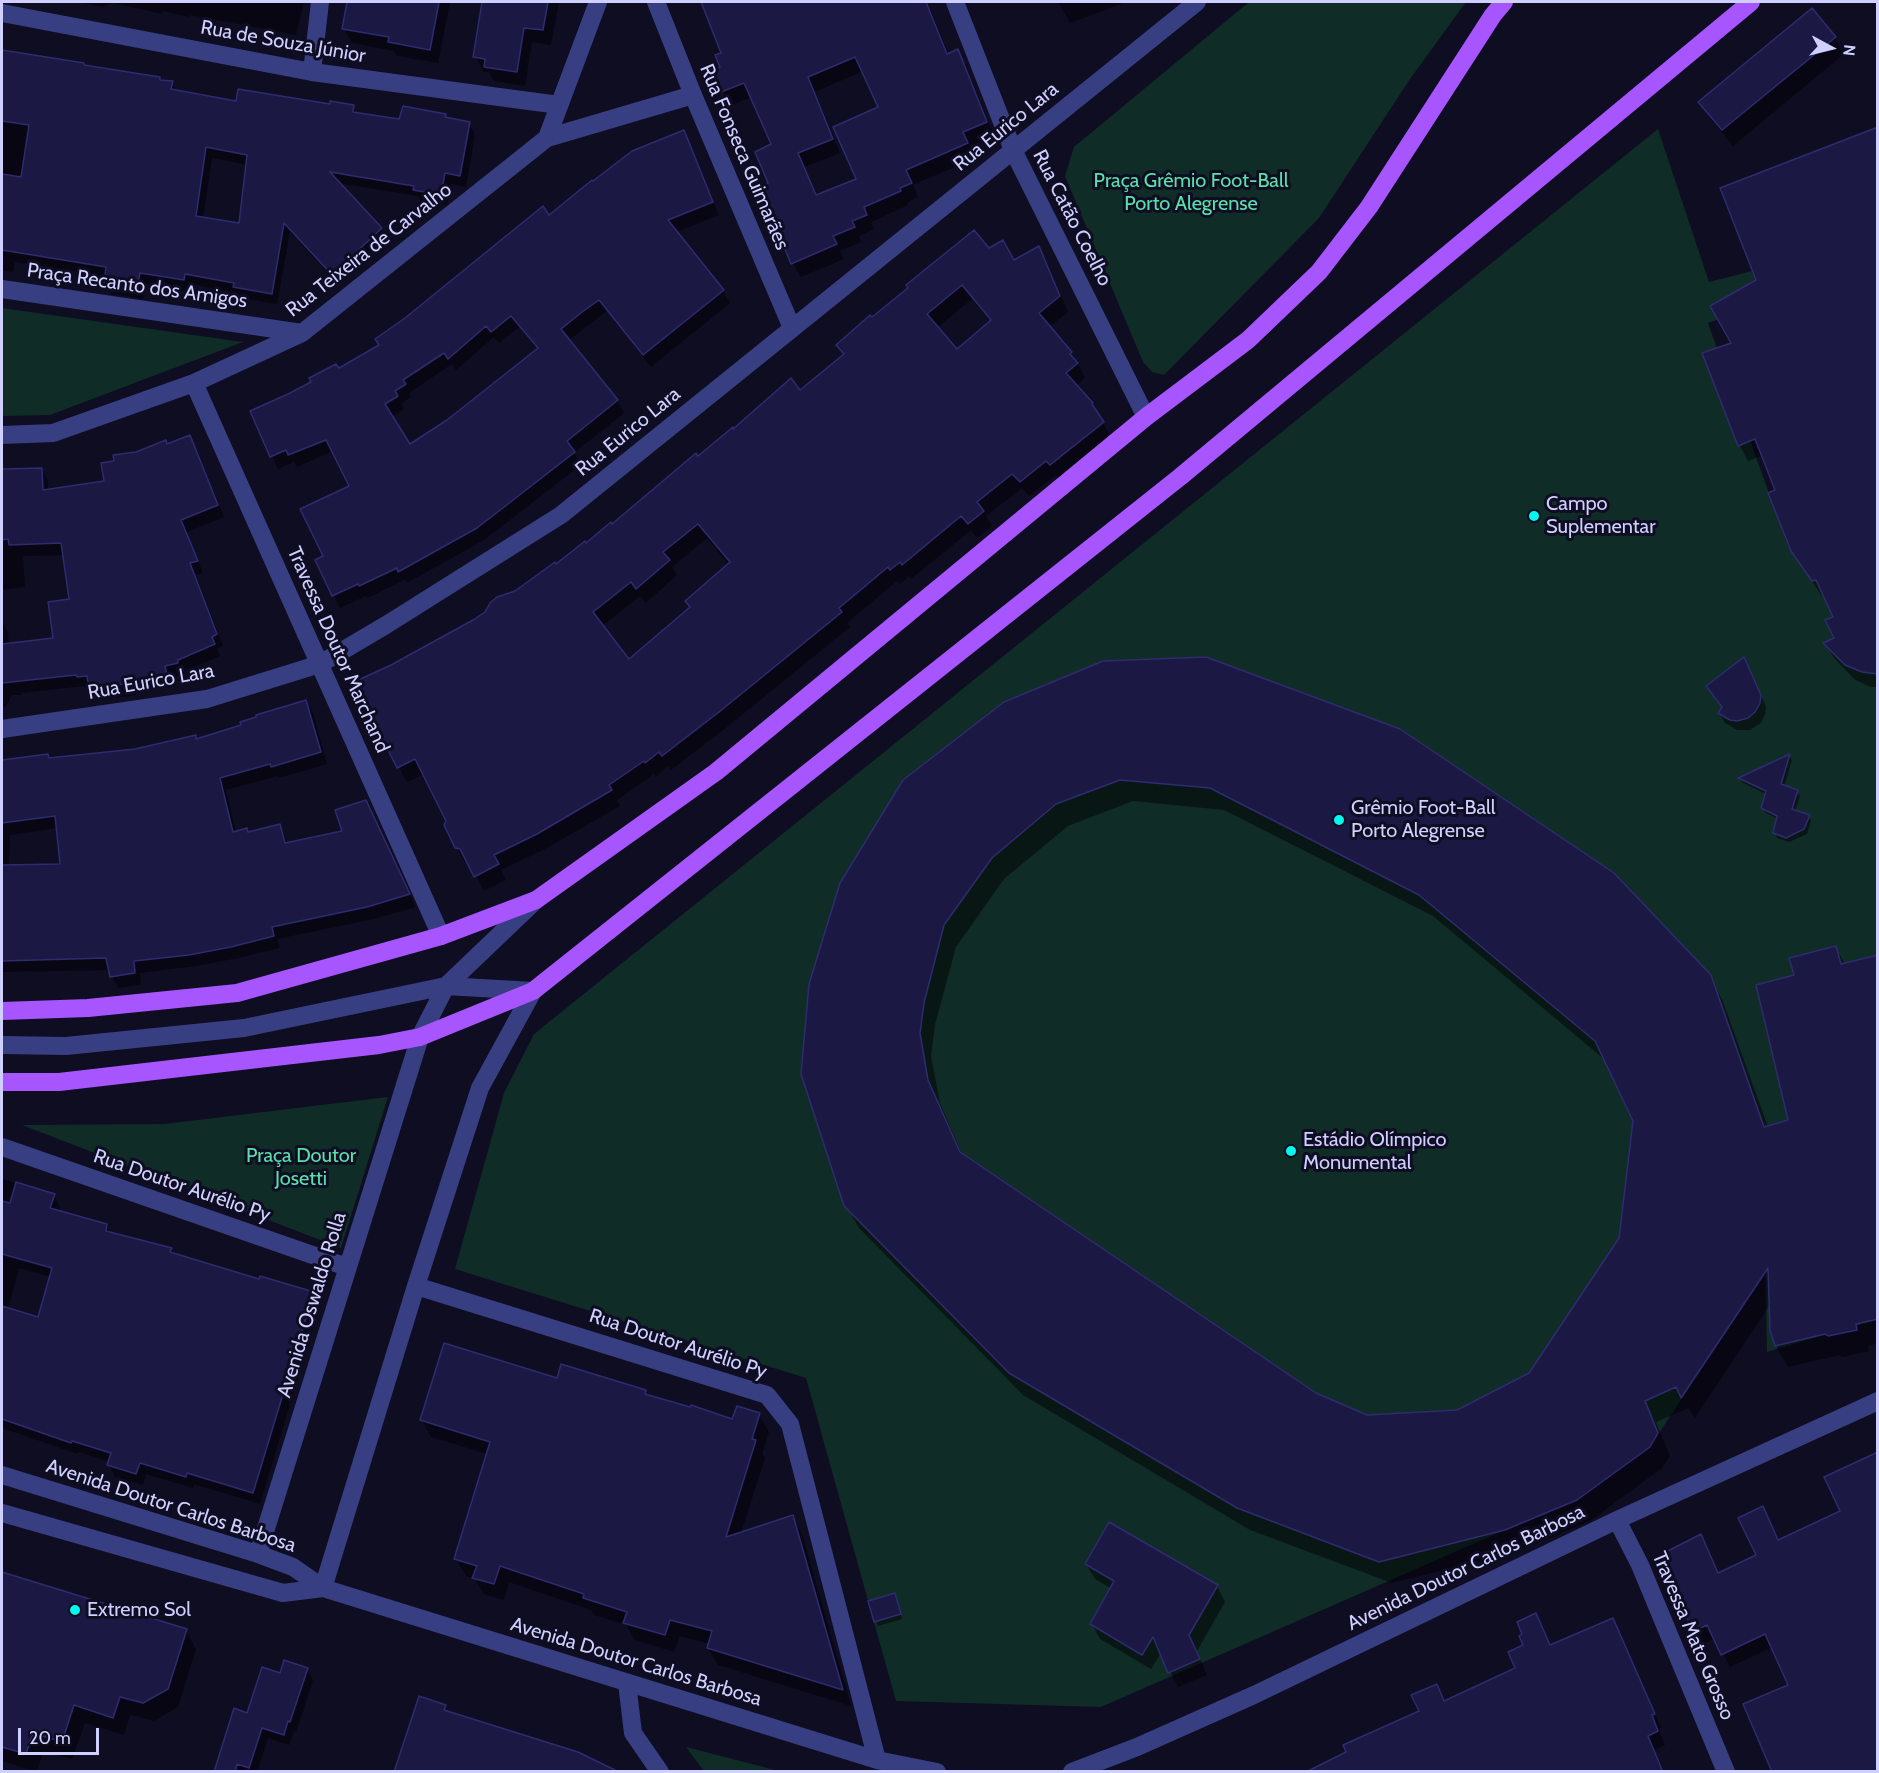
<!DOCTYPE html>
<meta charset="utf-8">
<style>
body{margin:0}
#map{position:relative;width:1879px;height:1773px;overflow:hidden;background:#0e0d22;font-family:Cabin,sans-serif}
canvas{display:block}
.frame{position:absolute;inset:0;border:3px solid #cfd0ff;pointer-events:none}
.north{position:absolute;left:1801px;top:18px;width:60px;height:60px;-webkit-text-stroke:4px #0e0d22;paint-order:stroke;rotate:97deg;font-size:16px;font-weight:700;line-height:24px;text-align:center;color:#cfd0ff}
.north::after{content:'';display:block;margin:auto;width:21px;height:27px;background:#cfd0ff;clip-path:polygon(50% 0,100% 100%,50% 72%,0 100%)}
.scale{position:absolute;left:18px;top:1728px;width:81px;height:27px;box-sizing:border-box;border:3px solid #cfd0ff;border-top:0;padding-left:8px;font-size:18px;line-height:21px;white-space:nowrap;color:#cfd0ff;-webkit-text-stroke:4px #0e0d22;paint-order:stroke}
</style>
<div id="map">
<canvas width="1879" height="1773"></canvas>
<div class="frame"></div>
<div class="north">N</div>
<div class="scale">20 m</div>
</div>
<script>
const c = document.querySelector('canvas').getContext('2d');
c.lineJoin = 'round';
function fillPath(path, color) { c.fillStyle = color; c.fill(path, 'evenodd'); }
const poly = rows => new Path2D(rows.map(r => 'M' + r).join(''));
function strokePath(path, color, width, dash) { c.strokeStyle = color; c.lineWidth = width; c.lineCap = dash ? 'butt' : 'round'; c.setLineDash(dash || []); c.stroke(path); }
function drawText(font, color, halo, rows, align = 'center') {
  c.font = font + ' Cabin,sans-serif'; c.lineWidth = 6; c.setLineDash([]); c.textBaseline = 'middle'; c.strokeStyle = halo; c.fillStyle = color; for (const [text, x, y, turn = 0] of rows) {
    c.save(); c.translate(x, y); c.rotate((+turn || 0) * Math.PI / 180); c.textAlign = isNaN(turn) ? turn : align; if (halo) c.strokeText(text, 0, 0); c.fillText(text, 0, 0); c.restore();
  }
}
fillPath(poly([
 [1249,2,1466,2,1410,79,1319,218,1164,375,1152,372,1143,362,1065,176,1074,147],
 [1658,129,1709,282,1752,271,1763,302,1708,323,1788,546,1841,522,1877,606,1877,1320,1767,1352,1764,1201,1756,1201,1740,1310,1650,1447,1505,1530,1101,1707,896,1701,806,1378,455,1269,504,1093,534,1034],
 [2,308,243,342,50,415,2,416],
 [388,1097,341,1248,22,1125,164,1124],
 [686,1747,779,1771,704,1771]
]), '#102c27');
fillPath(poly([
 [349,2,450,2,438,63,397,56,394,51,352,43,344,29],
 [484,2,559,2,551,45,532,42,525,86,494,81,489,72,484,72,475,56],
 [700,2,777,2,793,37,845,9,841,2,925,2,932,13,949,55,957,51,966,65,994,136,970,147,975,158,913,185,918,197,907,203,908,205,871,222,874,229,859,236,861,242,840,251,844,259,801,277,793,263,762,188,770,184,773,145,752,97,731,105,722,91,722,53],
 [863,71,880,107,858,179,817,196,805,167,840,153,815,92],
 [1058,2,1126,2,1070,23],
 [82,3,82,2,304,2,296,35,190,15,189,17,162,11,162,14,113,3,102,7],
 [1835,38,1844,54,1733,146,1710,118,1700,102],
 [2,51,159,78,161,81,172,83,177,92,237,103,353,107,357,114,400,120,445,115,447,119,469,123,475,134,466,187,451,184,447,205,421,201,418,196,338,183,381,229,388,240,339,285,290,232,277,304,241,298,238,293,191,284,190,291,146,284,143,299,112,294,105,282,106,277,15,262,13,272,2,270],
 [212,158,247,165,240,225,203,219],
 [1878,130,1878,687,1871,687,1855,680,1834,658,1825,643,1836,639,1835,618,1824,595,1822,596,1802,567,1763,455,1748,461,1740,446,1704,354,1733,343,1758,281],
 [683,132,690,144,719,215,676,232,723,291,730,303,651,367,607,311,569,340,617,401,624,413,574,453,581,465,484,540,407,583,405,580,367,598,366,596,340,608,317,560,325,557,351,487,333,451,297,467,294,462,278,469,252,411,288,396,338,370,380,346,549,217],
 [519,327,538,350,448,422,410,446,391,417,404,409,401,404,411,397,409,393,452,364,456,370,494,337,499,343],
 [1038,248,1047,263,1068,312,1049,327,1071,353,1080,368,1085,378,1076,386,1092,404,1111,437,1059,479,1056,475,1029,496,1022,488,986,516,992,526,977,538,971,530,911,579,909,576,900,584,897,581,847,623,850,627,727,727,671,770,668,766,655,777,654,774,617,800,620,806,545,849,501,870,506,880,484,891,469,863,465,863,456,847,448,821,424,774,407,782,399,767,392,666,474,621,586,545,698,458,800,392,844,356,838,346,872,320,989,250,1014,262],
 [972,299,991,322,956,351,937,328],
 [707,538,729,565,691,609,629,661,602,626,640,596,646,603,677,575,672,567],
 [190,436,196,448,224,517,187,532,203,573,196,575,223,646,217,649,220,656,183,672,184,675,171,677,173,686,136,693,136,695,97,700,89,688,85,688,84,686,21,693,22,695,12,695,6,707,2,707,2,610,2,621,8,632,9,645,54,639,71,601,64,555,23,556,25,587,2,590,2,469,41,469,48,481,48,490,106,482,167,445],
 [1749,669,1766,707,1765,714,1761,723,1750,730,1737,730,1725,723,1719,713,1723,708,1707,687],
 [306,701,313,713,327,764,279,778,278,776,226,790,236,832,247,829,249,833,280,826,288,844,344,832,372,814,416,907,374,919,277,939,280,948,238,958,196,966,140,973,141,985,118,988,112,976,110,970,2,972,2,770,15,771,49,760,135,750,195,737,197,741,243,726],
 [58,828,62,865,9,866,10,835],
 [1005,703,1709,976,1722,999,1768,1127,1789,1121,1795,977,1836,948,1845,964,1878,956,1878,1343,1868,1346,1869,1351,1842,1357,1839,1355,1788,1367,1776,1346,1771,1303,1695,1418,1689,1408,1656,1422,1670,1456,1662,1468,1590,1521,1518,1551,1392,1583,1250,1530,1023,1395,859,1228,846,1206],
 [1133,801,1224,810,1433,916,1605,1060,1634,1121,1621,1238,1530,1374,1457,1411,1367,1417,1315,1394,963,1156,940,1103,931,1056,935,1025,956,947,1004,879,1068,826],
 [1789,756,1792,760,1784,787,1797,792,1800,796,1795,811,1809,816,1811,821,1807,834,1789,842,1777,838,1775,833,1778,819,1766,813,1763,808,1766,794,1743,783,1740,779],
 [2,1179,54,1195,60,1207,59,1212,106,1225,111,1234,171,1249,175,1255,260,1281,313,1293,320,1305,260,1504,194,1484,193,1488,146,1474,143,1485,115,1477,109,1465,110,1462,79,1452,78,1454,2,1428],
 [19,1268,51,1277,39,1319,8,1309],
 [558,1380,645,1391,648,1396,733,1420,759,1415,769,1432,762,1454,765,1458,741,1533,793,1517,802,1534,851,1706,718,1665,708,1648,710,1644,680,1636,674,1652,635,1640,626,1625,594,1615,591,1610,509,1582,504,1600,484,1594,475,1579,466,1576,456,1559,488,1454,431,1437,422,1420],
 [1763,1508,1779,1541,1842,1512,1790,1686,1773,1647,1730,1667,1715,1638,1702,1645,1694,1632,1662,1556,1708,1549,1718,1574,1758,1556],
 [1086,1564,1217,1586,1225,1602,1197,1651,1207,1675,1178,1687,1161,1653,1151,1669,1100,1639,1092,1624,1112,1589,1095,1579],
 [2,1574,186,1631,196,1649,178,1707,154,1721,130,1715,124,1735,85,1723,72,1759,43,1751,37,1772,2,1761],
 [895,1595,902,1619,878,1626,876,1621],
 [1536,1615,1551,1646,1613,1620,1620,1633,1661,1728,1658,1729,1665,1745,1655,1750,1664,1772,1310,1772,1348,1752,1421,1712,1436,1686,1445,1702,1517,1669],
 [307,1669,313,1680,296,1732,294,1731,289,1745,268,1738,257,1772,215,1772,248,1715,281,1675]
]), '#0007');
const building = poly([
 [347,2,439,2,430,50,388,42,389,37,342,29,347,2],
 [482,2,548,2,543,30,524,28,517,72,484,67,485,59,473,57,482,2],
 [701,2,926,2,947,54,958,49,987,122,963,132,968,143,906,170,912,183,900,188,901,191,864,207,867,215,852,221,855,227,833,236,837,244,791,264,760,187,768,183,755,152,771,144,744,83,721,92,712,70,720,67,715,55,721,53,701,2],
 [855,57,878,107,833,127,856,179,816,195,798,153,833,139,808,77,855,57],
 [1812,8,1836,37,1722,130,1698,102,1812,8],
 [2,50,84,63,84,65,160,77,160,80,173,81,171,89,236,101,238,89,330,104,330,101,354,105,353,112,399,119,403,106,446,114,445,117,470,122,460,176,445,173,441,195,413,190,414,186,330,172,382,228,332,275,284,223,272,294,233,287,234,283,185,274,184,280,140,273,137,288,104,283,106,267,2,250,2,174,21,177,29,125,2,121,2,50],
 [206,147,247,155,239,223,196,216,206,147],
 [1878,127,1878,674,1862,672,1845,665,1823,643,1834,638,1825,620,1833,617,1816,580,1812,581,1791,551,1768,493,1775,490,1755,439,1738,446,1702,353,1731,343,1710,306,1756,280,1720,188,1878,127],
 [684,130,713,202,668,220,724,290,643,355,599,300,582,312,561,329,618,400,567,441,575,452,477,528,398,572,397,568,359,586,358,584,332,596,315,560,323,556,300,509,349,486,326,440,288,455,286,450,270,457,250,411,288,394,311,382,309,378,336,364,339,368,379,345,375,339,405,318,543,206,549,215,592,180,593,181,632,151,684,130],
 [511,316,538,348,447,420,410,444,385,404,398,396,395,391,406,384,403,380,444,353,448,359,486,326,491,332,511,316],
 [974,230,989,248,1003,240,1014,260,1039,246,1060,296,1039,313,1072,352,1070,354,1078,363,1066,373,1093,403,1092,404,1104,422,1050,465,1046,461,1020,482,1012,474,977,502,984,511,968,524,961,516,902,565,900,562,890,570,888,567,839,608,842,612,719,712,662,756,659,752,645,763,644,761,609,785,612,790,537,834,494,855,499,864,474,877,460,849,455,848,444,825,446,821,415,759,397,768,354,682,391,665,473,620,485,612,490,603,497,597,515,591,555,562,556,564,585,541,586,543,611,522,612,524,696,453,698,456,733,427,733,429,791,378,800,390,844,354,836,345,870,315,872,317,908,288,906,285,974,230],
 [962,285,991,320,957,349,927,314,962,285],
 [698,524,730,562,685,601,690,607,629,659,593,612,631,582,636,589,670,560,663,552,698,524],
 [190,435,218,505,181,520,198,561,190,563,217,634,212,637,215,644,178,660,178,663,165,666,167,675,130,682,130,683,89,689,87,676,77,677,76,675,2,683,2,644,53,638,48,602,69,599,61,543,9,545,8,539,2,540,2,469,42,468,43,490,104,481,101,463,114,461,113,455,136,452,166,440,167,444,190,435],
 [1206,657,1400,729,1614,873,1711,975,1764,1127,1788,1120,1756,985,1794,975,1789,958,1836,946,1841,964,1878,955,1878,1319,1856,1324,1857,1330,1828,1336,1825,1334,1775,1346,1770,1330,1768,1268,1681,1398,1676,1387,1645,1401,1658,1433,1650,1447,1577,1500,1505,1530,1379,1562,1237,1508,1009,1373,844,1206,801,1074,809,984,840,883,903,780,1004,702,1103,661,1206,657],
 [1120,780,1210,788,1419,895,1595,1041,1633,1121,1619,1238,1529,1373,1457,1410,1367,1415,1316,1393,960,1152,928,1080,920,1033,924,1003,944,925,992,858,1056,804,1120,780],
 [1744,657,1761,695,1760,703,1755,712,1748,718,1737,721,1730,720,1718,713,1722,707,1706,686,1744,657],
 [306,700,321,752,271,767,270,764,220,778,233,832,247,828,248,832,280,824,285,843,342,831,335,810,366,800,410,894,367,907,272,927,274,936,231,947,189,955,134,961,135,973,110,977,106,958,2,961,2,865,60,864,55,816,2,823,2,760,48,754,49,758,135,749,196,735,196,739,241,725,240,722,256,717,256,715,306,700],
 [1790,754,1781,784,1798,790,1792,809,1810,815,1804,829,1786,838,1773,833,1777,816,1761,808,1766,791,1738,778,1790,754],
 [16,1182,55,1194,50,1208,107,1224,106,1231,172,1248,170,1252,259,1279,260,1276,314,1292,253,1493,187,1473,186,1477,140,1463,136,1474,107,1465,111,1453,72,1441,71,1443,2,1419,2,1306,38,1317,52,1268,2,1254,2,1201,10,1203,16,1182],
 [444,1343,557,1378,561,1364,646,1390,645,1394,690,1407,691,1405,732,1419,737,1406,760,1413,752,1439,756,1440,726,1537,793,1515,843,1690,707,1648,712,1631,670,1620,665,1635,623,1623,627,1612,583,1598,584,1594,500,1566,494,1584,472,1578,477,1566,454,1559,490,1442,420,1420,444,1343],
 [1878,1452,1878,1772,1772,1772,1743,1704,1788,1685,1765,1634,1721,1655,1707,1625,1693,1632,1660,1555,1701,1534,1718,1573,1756,1555,1738,1518,1763,1506,1778,1540,1840,1511,1824,1477,1878,1452],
 [1109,1522,1218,1585,1189,1635,1200,1659,1168,1673,1153,1637,1142,1655,1090,1624,1114,1581,1085,1564,1109,1522],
 [2,1572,187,1629,168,1689,143,1703,120,1697,113,1718,74,1705,62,1742,33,1733,26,1754,2,1747,2,1572],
 [895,1593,901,1614,874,1622,868,1601,895,1593],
 [1536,1613,1550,1645,1613,1618,1655,1714,1652,1715,1658,1731,1648,1736,1663,1772,1306,1772,1346,1752,1343,1745,1419,1711,1411,1695,1437,1684,1444,1701,1515,1668,1508,1652,1523,1645,1519,1636,1522,1634,1517,1622,1536,1613],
 [284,1660,308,1668,290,1722,288,1721,284,1735,262,1728,249,1768,237,1764,235,1772,214,1772,234,1708,247,1713,262,1667,280,1673,284,1660],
 [419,1696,446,1705,444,1710,578,1752,619,1772,394,1772,419,1696]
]);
fillPath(building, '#1b1944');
strokePath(building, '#2e2b70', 1.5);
strokePath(poly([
 [656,2,693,95,792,328],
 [955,2,1013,150,1146,417],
 [2,13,312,72,559,105],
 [312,72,320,2],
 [547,138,693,95],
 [2,289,302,333],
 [194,383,441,936],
 [2,435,53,433,194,383,302,333,547,138,598,2],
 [2,729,207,699,320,664,386,625,561,515,1197,2],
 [2,1045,66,1046,244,1028,446,986,533,991,480,1088,416,1286,323,1588],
 [2,1147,347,1267],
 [416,1286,767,1395,790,1424,877,1760],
 [2,1475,258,1554,293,1567,323,1588,877,1760,937,1772],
 [2,1513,283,1593,323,1588],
 [1617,1520,1640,1565,1726,1772],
 [258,1554,420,1037,446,986,536,900],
 [627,1683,633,1733,660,1772],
 [1072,1772,1137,1747,1254,1695,1617,1520,1878,1401]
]), '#373f82', 18);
strokePath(poly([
 [2,1011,88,1008,237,993,441,936,536,900,716,772,1146,417,1248,340,1319,272,1369,207,1493,15,1504,2],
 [2,1082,59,1082,379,1045,420,1037,533,991,1180,477,1751,2]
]), '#a756ff', 18);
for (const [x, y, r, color] of [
 [1534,516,6,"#00faef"],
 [1339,820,6,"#00faef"],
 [1291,1151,6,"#00faef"],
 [75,1610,6,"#00faef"]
]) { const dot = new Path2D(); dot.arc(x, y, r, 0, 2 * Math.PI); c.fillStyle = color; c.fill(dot); strokePath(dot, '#0e0d22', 2); }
drawText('20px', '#cfd0ff', '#0e0d22', [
 ["Rua de Souza Júnior",283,42,10],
 ["Rua Eurico Lara",1006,127,-39],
 ["Rua Fonseca Guimarães",744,157,67],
 ["Rua Catão Coelho",1072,218,63],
 ["Rua Teixeira de Carvalho",369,250,-38],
 ["Praça Recanto dos Amigos",137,286,8],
 ["Rua Eurico Lara",628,432,-39],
 ["Travessa Doutor Marchand",338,650,66],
 ["Rua Eurico Lara",151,682,-10],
 ["Rua Doutor Aurélio Py",182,1186,19],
 ["Avenida Oswaldo Rolla",312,1305,-73],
 ["Rua Doutor Aurélio Py",678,1344,18],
 ["Avenida Doutor Carlos Barbosa",171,1506,18],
 ["Avenida Doutor Carlos Barbosa",1466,1568,-26],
 ["Travessa Mato Grosso",1693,1636,67],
 ["Avenida Doutor Carlos Barbosa",636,1662,17]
]);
drawText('20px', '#59e1ab', '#0e0d22', [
 ["Praça Grêmio Foot-Ball",1191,181],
 ["Porto Alegrense",1191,204],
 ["Praça Doutor",301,1156],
 ["Josetti",301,1179]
]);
drawText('20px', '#cfd0ff', '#0e0d22', [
 ["Campo",1546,504],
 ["Suplementar",1546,527],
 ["Grêmio Foot-Ball",1351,808],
 ["Porto Alegrense",1351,831],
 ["Estádio Olímpico",1303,1140],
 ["Monumental",1303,1163],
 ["Extremo Sol",87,1610]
], 'left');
</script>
